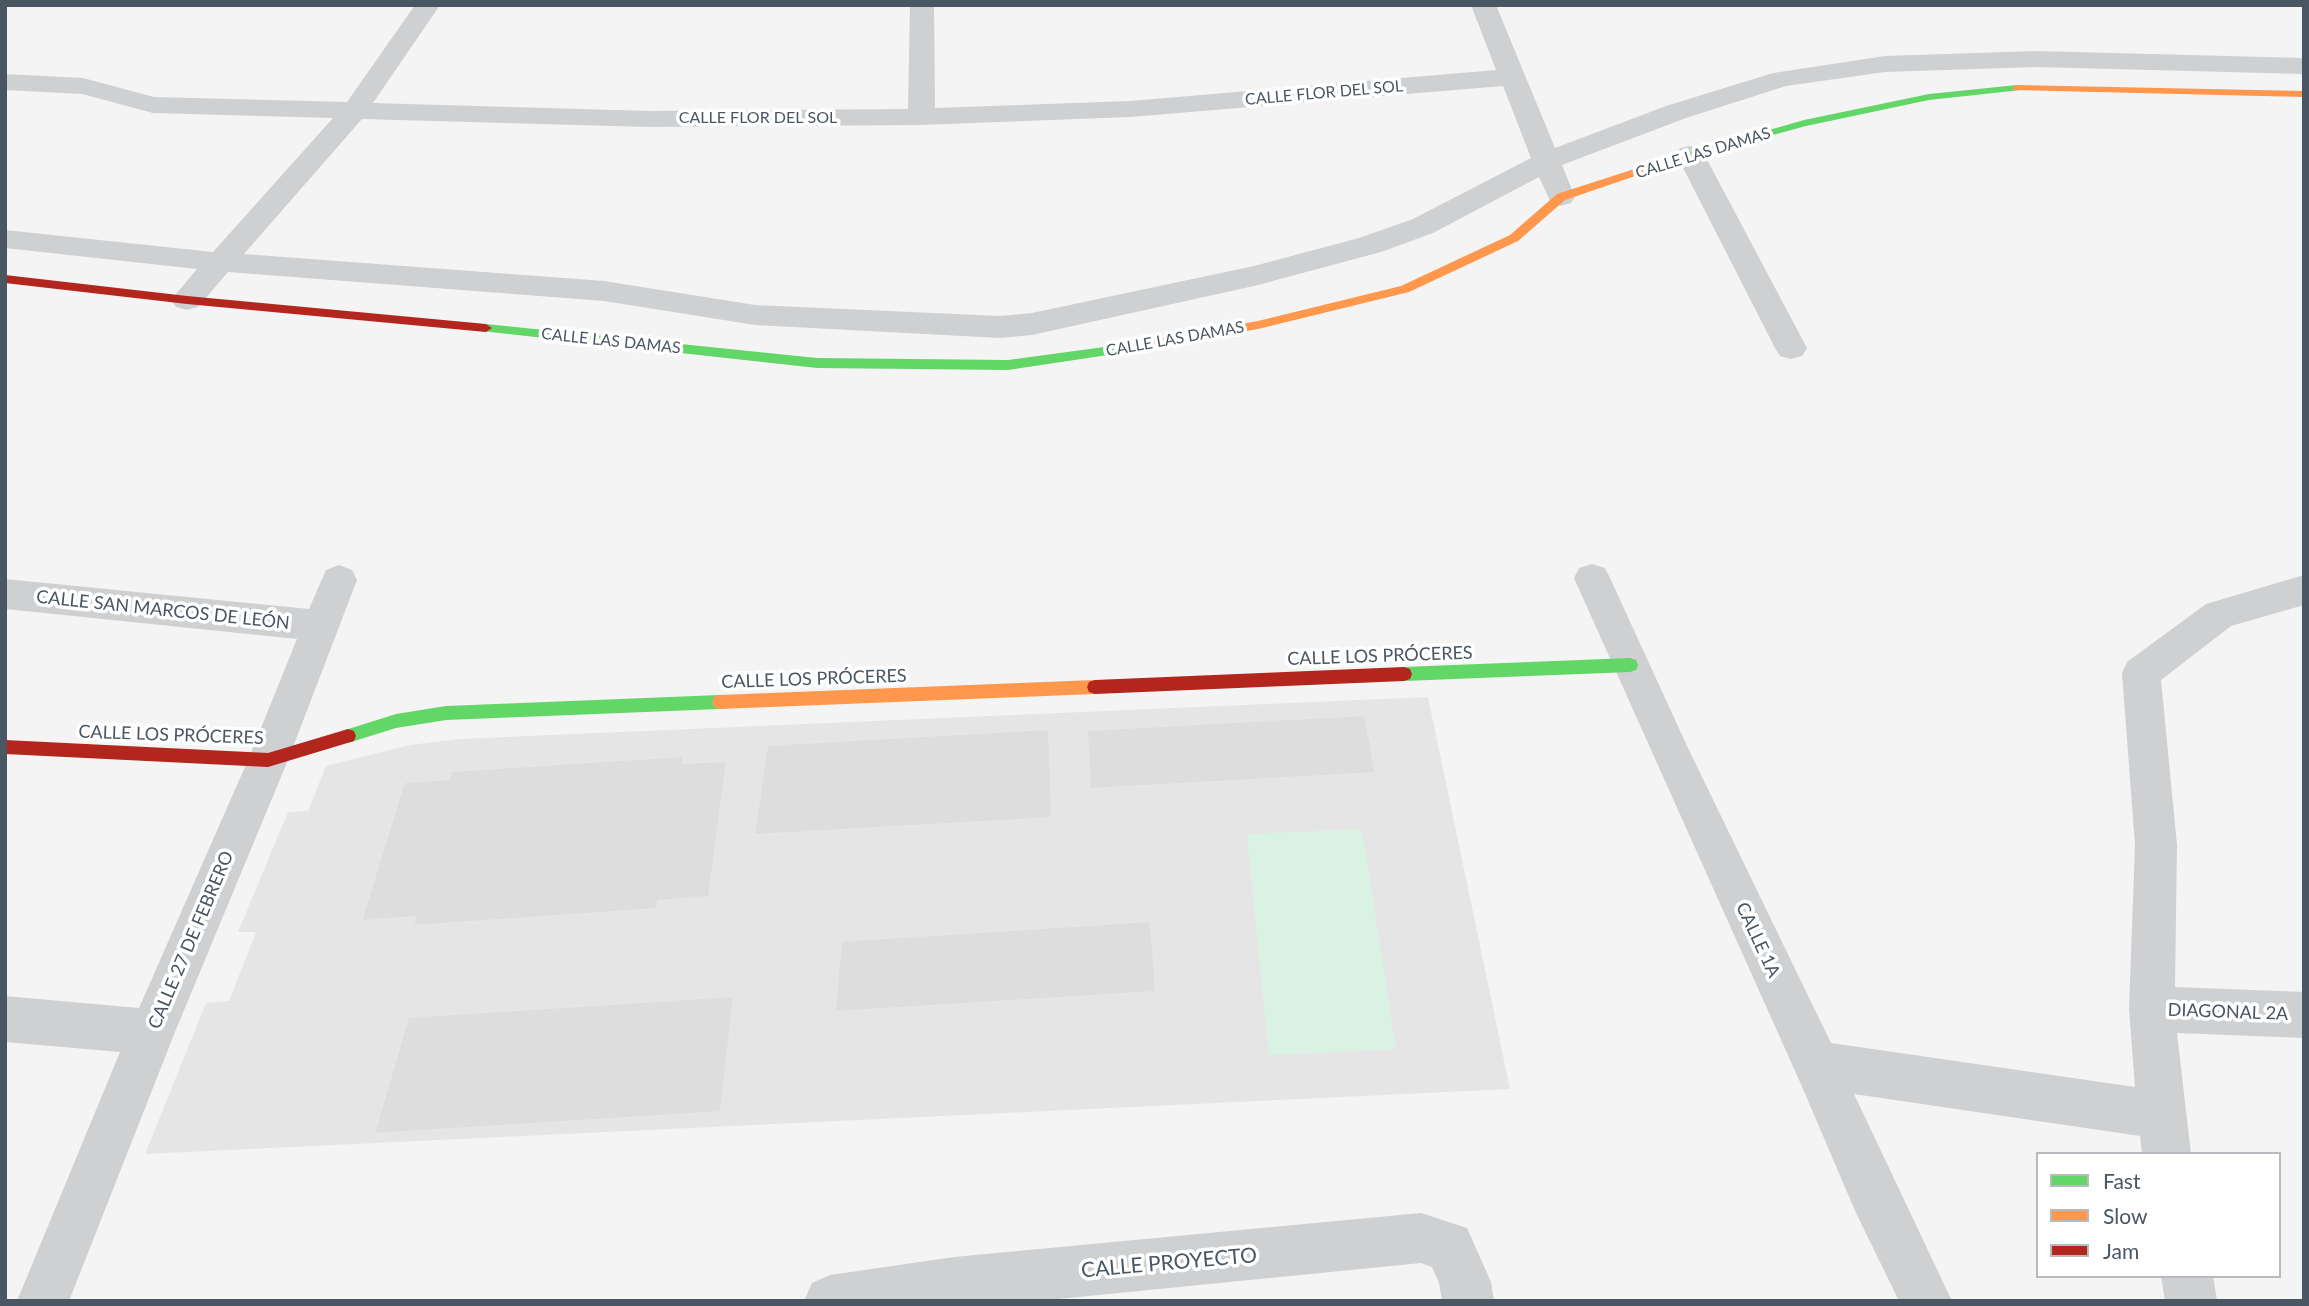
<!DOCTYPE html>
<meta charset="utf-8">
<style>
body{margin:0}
#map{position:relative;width:2309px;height:1306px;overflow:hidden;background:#f4f4f4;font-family:Lato,sans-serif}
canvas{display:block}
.frame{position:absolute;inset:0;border:7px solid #4a5661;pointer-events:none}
.legend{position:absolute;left:2036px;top:1152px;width:245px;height:126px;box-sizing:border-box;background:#fff;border:2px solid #b7bbc0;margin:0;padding:9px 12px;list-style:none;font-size:21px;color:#4a5661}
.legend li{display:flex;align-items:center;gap:14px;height:35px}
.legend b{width:35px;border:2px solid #b7bbc0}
</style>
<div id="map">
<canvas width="2309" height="1306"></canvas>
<div class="frame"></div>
<ul class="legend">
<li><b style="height:9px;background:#63d668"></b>Fast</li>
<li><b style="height:9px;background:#ff974d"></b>Slow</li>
<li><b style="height:9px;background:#b3261e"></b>Jam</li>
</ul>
</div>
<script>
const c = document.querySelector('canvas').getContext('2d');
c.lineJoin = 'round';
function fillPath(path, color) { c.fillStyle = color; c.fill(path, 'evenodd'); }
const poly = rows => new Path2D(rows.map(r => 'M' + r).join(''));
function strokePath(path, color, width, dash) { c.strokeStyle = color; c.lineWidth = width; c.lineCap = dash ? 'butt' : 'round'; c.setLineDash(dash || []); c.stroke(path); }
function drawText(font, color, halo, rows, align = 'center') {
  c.font = font + ' Lato,sans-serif'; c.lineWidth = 7; c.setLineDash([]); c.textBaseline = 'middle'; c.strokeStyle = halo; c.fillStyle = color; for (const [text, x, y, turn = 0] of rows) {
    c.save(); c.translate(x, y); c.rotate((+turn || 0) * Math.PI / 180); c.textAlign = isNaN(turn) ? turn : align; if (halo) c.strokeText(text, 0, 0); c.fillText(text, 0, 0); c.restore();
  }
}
fillPath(poly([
 [1428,697,1510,1089,145,1154,206,1003,229,1001,256,932,238,932,288,812,308,811,326,766,410,745,459,739]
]), '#e6e5e6');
fillPath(poly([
 [1362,829,1396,1049,1269,1055,1247,834]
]), '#d9f2e3');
const building = poly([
 [1365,715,1376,773,1090,789,1087,730,1365,715],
 [1049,729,1052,818,754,835,767,745,1049,729],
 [684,756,683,763,727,761,709,897,658,901,657,909,413,926,415,917,361,921,404,782,449,779,451,771,684,756],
 [1151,921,1156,992,835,1012,841,941,1151,921],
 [734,996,721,1112,374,1134,408,1017,734,996]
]);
fillPath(building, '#ddddde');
strokePath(building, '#e5e6e7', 2);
fillPath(poly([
 [415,5,440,5,373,103,649,111,908,109,910,5,934,5,935,108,1130,101,1496,70,1471,5,1496,5,1555,148,1666,106,1773,73,1885,56,2036,51,2304,58,2304,74,2036,67,1885,72,1786,86,1686,118,1562,165,1575,197,1571,203,1561,206,1551,203,1539,177,1433,233,1381,252,1254,286,1032,335,1000,338,755,325,604,301,228,272,198,307,187,310,176,307,171,300,197,269,5,248,5,230,213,252,333,118,153,113,82,94,5,90,5,74,83,78,154,97,347,102,415,5],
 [1503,86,1531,158,1413,219,1359,238,1254,266,1032,313,1000,316,755,305,604,281,244,254,362,119,649,127,921,125,1130,117,1503,86],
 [1690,146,1700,148,1704,154,1807,348,1802,356,1791,359,1780,356,1775,348,1676,154,1680,148,1690,146],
 [1592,564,1605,568,1610,578,1688,748,1831,1043,2135,1087,2129,1009,2135,845,2122,673,2127,662,2206,604,2304,575,2304,605,2231,626,2161,680,2177,845,2175,987,2304,992,2304,1038,2177,1033,2191,1154,2142,1154,2140,1136,1854,1094,1952,1301,1899,1301,1856,1213,1800,1082,1574,578,1579,568,1592,564],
 [339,565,352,570,357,580,288,760,175,1032,69,1301,17,1301,120,1052,5,1042,5,996,139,1008,248,760,297,639,5,609,5,579,309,609,326,570,339,565],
 [1421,1213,1467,1228,1491,1282,1494,1301,1442,1301,1439,1283,1432,1267,1421,1263,1038,1301,804,1301,812,1283,830,1275,954,1257,1421,1213],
 [2161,1276,2213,1276,2217,1301,2165,1301,2161,1276]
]), '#ced0d2');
fillPath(poly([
 [2017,85,2022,88,2021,90,1929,100,1806,126,1681,160,1675,157,1804,120,1929,94,2017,85],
 [486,324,817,358,1008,360,1141,342,1148,346,1141,350,1008,370,817,368,481,331,480,328,486,324],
 [1630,658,1636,660,1638,665,1636,670,1630,672,1404,681,1398,679,1396,674,1398,669,1404,667,1630,658],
 [720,695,726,697,728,702,726,707,720,709,446,720,396,728,348,743,342,741,340,736,342,731,396,714,446,706,720,695]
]), '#63d668');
fillPath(poly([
 [2017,85,2304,91,2304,97,2013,90,2012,88,2017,85],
 [1681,154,1685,155,1685,159,1565,200,1518,241,1409,292,1258,329,1141,350,1134,346,1141,342,1258,321,1401,286,1510,235,1557,194,1681,154],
 [1095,680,1101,682,1103,687,1101,692,1095,694,720,709,714,707,712,702,714,697,720,695,1095,680]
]), '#ff974d');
fillPath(poly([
 [5,275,187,296,486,324,492,328,486,332,187,304,5,283,5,275],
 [1404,667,1410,669,1412,674,1410,679,1404,681,1095,694,1089,692,1087,687,1089,682,1095,680,1404,667],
 [348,729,354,731,356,736,354,741,268,767,5,754,5,740,268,753,348,729]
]), '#b3261e');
drawText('16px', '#4a5661', '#fff', [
 ["CALLE FLOR DEL SOL",1324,93,-5],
 ["CALLE FLOR DEL SOL",758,118],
 ["CALLE LAS DAMAS",1703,153,-17],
 ["CALLE LAS DAMAS",1175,339,-10],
 ["CALLE LAS DAMAS",611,341,6]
]);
drawText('18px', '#4a5661', '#fff', [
 ["CALLE SAN MARCOS DE LEÓN",163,610,6],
 ["CALLE LOS PRÓCERES",1380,656,-2],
 ["CALLE LOS PRÓCERES",814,679,-2],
 ["CALLE LOS PRÓCERES",171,735,2],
 ["CALLE 27 DE FEBRERO",191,940,-67],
 ["CALLE 1A",1758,940,65],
 ["DIAGONAL 2A",2228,1012,2]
]);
drawText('21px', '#4a5661', '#fff', [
 ["CALLE PROYECTO",1169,1263,-5]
]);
</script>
